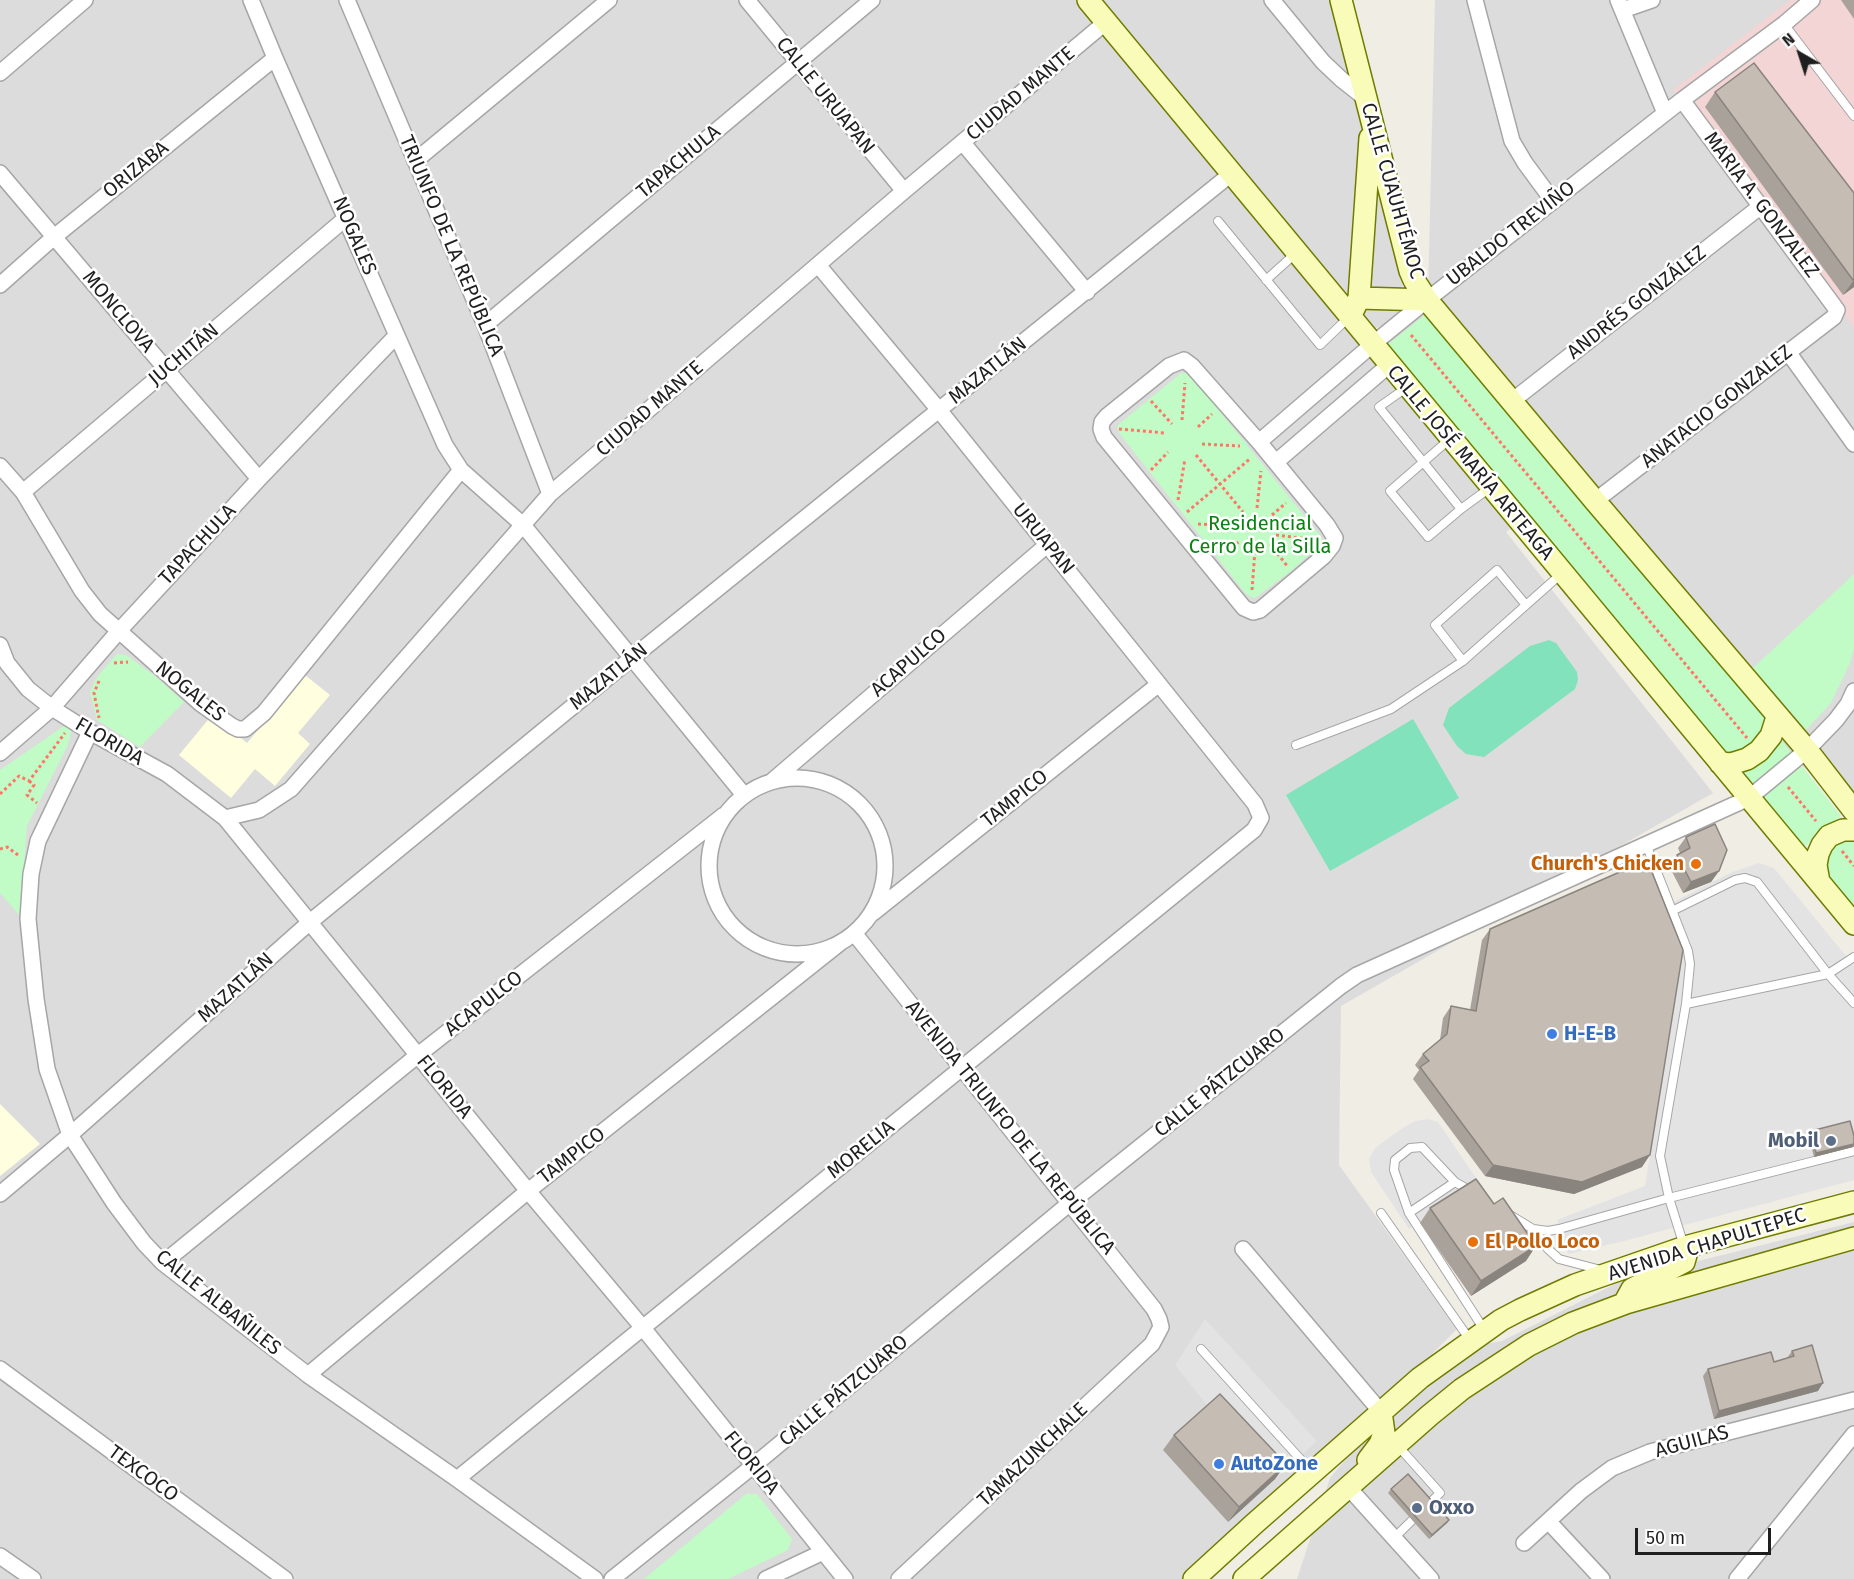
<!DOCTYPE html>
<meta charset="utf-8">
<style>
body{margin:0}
#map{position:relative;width:1854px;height:1579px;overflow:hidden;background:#f0ede5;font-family:"Fira Sans",sans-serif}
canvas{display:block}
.north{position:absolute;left:1770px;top:24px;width:60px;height:60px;-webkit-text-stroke:4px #fff;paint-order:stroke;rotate:321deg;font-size:16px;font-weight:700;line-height:24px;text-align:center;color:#1f1f1f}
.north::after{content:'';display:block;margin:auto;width:21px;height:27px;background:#1f1f1f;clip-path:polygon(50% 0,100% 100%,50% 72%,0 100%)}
.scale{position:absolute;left:1635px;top:1528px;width:136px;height:27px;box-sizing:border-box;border:3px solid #1f1f1f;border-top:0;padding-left:8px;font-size:18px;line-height:21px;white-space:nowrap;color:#1f1f1f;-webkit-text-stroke:4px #fff;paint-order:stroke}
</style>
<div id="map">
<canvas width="1854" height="1579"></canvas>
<div class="north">N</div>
<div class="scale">50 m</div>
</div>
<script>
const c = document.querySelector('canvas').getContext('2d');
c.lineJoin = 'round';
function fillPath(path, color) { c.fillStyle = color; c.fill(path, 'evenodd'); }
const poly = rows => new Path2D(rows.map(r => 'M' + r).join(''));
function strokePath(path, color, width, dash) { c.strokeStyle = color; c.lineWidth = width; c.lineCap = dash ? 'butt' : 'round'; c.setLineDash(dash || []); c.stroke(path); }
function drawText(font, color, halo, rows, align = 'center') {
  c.font = font + ' "Fira Sans",sans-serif'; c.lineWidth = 5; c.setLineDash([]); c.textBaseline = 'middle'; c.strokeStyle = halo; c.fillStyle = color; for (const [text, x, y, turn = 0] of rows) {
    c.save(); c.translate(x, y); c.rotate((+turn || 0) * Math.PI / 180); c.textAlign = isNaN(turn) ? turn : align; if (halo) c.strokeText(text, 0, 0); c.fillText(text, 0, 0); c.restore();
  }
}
fillPath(poly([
 [0,0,1084,0,1377,345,1428,299,1435,0,1854,0,1854,811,1521,521,1506,532,1713,793,1341,1006,1339,1165,1457,1329,1432,1354,1502,1341,1623,1280,1854,1222,1854,1579,1297,1579,1330,1478,1373,1427,1392,1407,1427,1358,1202,1579,0,1579],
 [1098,0,1333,0,1403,282,1396,320,1371,330]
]), '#dddcdc');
fillPath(poly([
 [1790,0,1854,0,1854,328,1673,90]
]), '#f2d5d4');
fillPath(poly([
 [305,675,330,695,298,733,310,744,275,786,255,769,231,798,179,755,212,715,247,743],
 [0,1104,40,1144,0,1176]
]), '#ffffdf');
fillPath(poly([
 [1426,314,1753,704,1841,816,1802,849,1383,348],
 [1181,373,1185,373,1191,376,1323,539,1321,544,1291,571,1255,598,1251,597,1245,593,1119,433,1117,428,1119,424],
 [1854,574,1854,649,1850,663,1831,703,1806,730,1753,668],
 [117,654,126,655,155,676,184,702,140,747,97,720,90,692,97,677],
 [73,722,68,745,27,826,20,916,0,893,0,770,61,728],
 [1845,839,1854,841,1854,912,1826,875,1826,857,1832,847],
 [746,1494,757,1494,792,1539,788,1550,728,1579,644,1579]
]), '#c1fbc5');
fillPath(poly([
 [1549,640,1556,643,1577,672,1578,680,1575,689,1484,757,1466,754,1457,746,1443,725,1449,708,1530,646],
 [1413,719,1459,798,1330,871,1286,795]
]), '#81e2bc');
fillPath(poly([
 [1759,863,1774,868,1854,966,1854,1180,1624,1241,1568,1254,1557,1220,1645,1186,1680,966,1656,911,1730,873],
 [1428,1119,1438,1122,1480,1184,1409,1229,1371,1172,1369,1159,1375,1148,1401,1129,1415,1121],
 [1205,1319,1317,1441,1275,1479,1210,1409,1175,1365]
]), '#e3e3e3');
const lane = poly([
 [1784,24,1854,116],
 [1218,221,1320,345,1348,318],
 [1266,280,1296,253],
 [1406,388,1379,407,1461,509,1491,487],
 [1451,438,1390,491,1428,537,1461,509],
 [1526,605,1497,570,1435,625,1463,661,1561,574],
 [1296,745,1391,709,1463,661],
 [1646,844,1688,951,1690,964,1686,1004,1660,1156,1669,1198,1684,1246],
 [1672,911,1735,880,1745,878,1757,882,1828,974,1854,1003],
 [1686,1004,1828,974,1854,957],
 [1471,1191,1455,1182,1422,1147,1410,1148,1395,1160,1394,1170,1409,1213,1485,1331],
 [1381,1213,1470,1340],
 [1409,1213,1455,1182],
 [1510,1215,1533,1229,1548,1249,1559,1259,1601,1270],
 [1533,1229,1548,1231,1559,1229,1669,1198,1854,1151],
 [1201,1349,1312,1472],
 [1394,1538,1440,1493,1398,1446]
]);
const street = poly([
 [251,0,275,58,445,445,461,470,523,525,744,795],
 [347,0,485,325,550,494],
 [747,0,904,191],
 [1272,0,1323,62,1341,79,1365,98],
 [1475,0,1512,141,1525,163,1553,201],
 [1618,0,1665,113],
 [1623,10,1652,0],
 [0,73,85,0],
 [963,143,1087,292],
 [415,161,609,0],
 [0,173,259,479],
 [0,285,54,237,275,58],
 [485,325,872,0],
 [1788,352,1854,444],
 [1184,360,1192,366,1259,442,1327,525,1335,538,1332,546,1324,556,1260,610,1253,612,1244,608,1104,437,1101,429,1102,422,1107,416,1169,366,1184,360],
 [1512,401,1761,206],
 [1259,442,1373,344,1427,300,1682,100,1784,24,1812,0],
 [1276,462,1389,365],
 [0,466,23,492,82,591,100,614,201,704,232,726,238,729,245,729,264,713,461,470],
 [23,492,346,218],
 [1595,501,1834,317,1837,310,1682,100],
 [0,645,7,663,28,689,52,708,90,732,167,774,225,818,528,1191,643,1328,845,1579],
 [90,732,38,841,31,874,28,919,36,999,47,1069,70,1135,114,1203,144,1243,163,1263,308,1375,457,1479,595,1579],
 [0,753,52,708,118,632,259,479,396,336],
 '709 866a88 88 0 1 1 176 0a88 88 0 1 1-176 0Z',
 [771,782,1047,545],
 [225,818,259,810,291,789,550,494,904,191,1106,22],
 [873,913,1159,684],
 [854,933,1154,1309,1159,1319,1161,1327,1152,1344,899,1579],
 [0,1194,70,1135,310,922,633,657,1231,174],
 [1243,1249,1381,1412],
 [163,1263,418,1055,724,815],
 [0,1369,285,1579],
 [308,1375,528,1191,840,943],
 [457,1479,1254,830,1261,818,1255,804,1215,754,939,410,818,265],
 [1348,1487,1431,1579],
 [1548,1521,1602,1579],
 [1524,1543,1581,1491,1612,1468,1650,1452,1854,1400],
 [0,1556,33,1579],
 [612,1579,753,1466,1070,1203,1341,986,1357,975,1749,798,1807,750,1836,720,1848,704,1854,691],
 [766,1579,823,1552],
 [1737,1579,1854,1434]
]);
const secondary = poly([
 [1088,0,1854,924],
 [1341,0,1410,271,1414,280,1427,300,1595,501,1807,750,1854,811],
 [1359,298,1427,300],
 [1350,317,1359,298,1370,138],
 [1720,763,1731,764,1747,759,1759,751,1771,736,1777,717],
 [1819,882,1816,865,1818,854,1822,845,1829,836,1843,830,1854,830],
 [1626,1300,1632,1289,1684,1262,1686,1255,1685,1247],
 [1368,1460,1380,1444,1384,1433,1381,1412],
 [1194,1579,1254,1524,1420,1378,1501,1320,1520,1310,1575,1285,1685,1247,1854,1202],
 [1244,1579,1430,1415,1462,1389,1529,1345,1573,1323,1626,1303,1854,1238]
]);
strokePath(lane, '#a6a6a6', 10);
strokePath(street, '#a6a6a6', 18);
strokePath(secondary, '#6f7c01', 24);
strokePath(poly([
 [1411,335,1747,738],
 [1151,401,1172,424],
 [1182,420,1185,383],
 [1198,427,1212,414],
 [1119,429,1165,433],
 [1202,444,1240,446],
 [1196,455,1243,512],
 [1151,470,1168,452],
 [1178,500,1185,459],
 [1257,508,1261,471],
 [1187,512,1251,458],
 [1272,515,1286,503],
 [1198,524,1235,526],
 [1276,535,1316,540],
 [1270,544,1288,567],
 [1221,554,1239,542],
 [1252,590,1255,550],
 [114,663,128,662],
 [99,681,94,693,99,718],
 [29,781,34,785,27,795,37,803],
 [1788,787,1816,821],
 [0,794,19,776,29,781,65,733],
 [0,849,7,847,18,855],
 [1842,851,1854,866]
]), '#ff7668', 3, [3, 3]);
strokePath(lane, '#fff', 8);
strokePath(street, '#fff', 15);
strokePath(secondary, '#f9fcb8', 21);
fillPath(poly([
 [1841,0,1854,0,1854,19],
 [1715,92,1854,193,1854,287,1843,295,1705,107],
 [1686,837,1719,871,1711,882,1683,893,1669,866,1677,855,1680,853,1678,848],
 [1490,929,1642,1167,1574,1194,1485,1176,1413,1079,1419,1070,1415,1065,1423,1054,1440,1040,1443,1018,1451,1006,1470,1010,1482,940],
 [1811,1131,1854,1136,1854,1146,1853,1147,1814,1157,1808,1134],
 [1430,1208,1526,1261,1471,1296,1420,1223],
 [1792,1351,1818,1391,1714,1419,1703,1376,1708,1369,1774,1362,1787,1358],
 [1174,1435,1286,1464,1275,1479,1228,1522,1163,1450],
 [1391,1489,1449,1520,1447,1523,1429,1539,1388,1493]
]), '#a9a29b');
fillPath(poly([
 [1854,280,1854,287,1843,295],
 [1719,871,1711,882,1683,893,1691,882],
 [1854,1144,1853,1147,1814,1157,1816,1153],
 [1650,1155,1642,1167,1574,1194,1485,1176,1493,1165],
 [1536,1246,1526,1261,1471,1296,1481,1281],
 [1823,1383,1818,1391,1714,1419,1719,1411],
 [1286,1464,1275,1479,1228,1522,1239,1507],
 [1449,1520,1447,1523,1429,1539,1432,1535]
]), '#8a847e');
const building = poly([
 [1754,63,1854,193,1854,280,1853,280,1715,92,1754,63],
 [1715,824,1727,850,1719,871,1691,882,1677,855,1690,848,1686,837,1715,824],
 [1647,860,1683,950,1650,1155,1582,1182,1493,1165,1420,1067,1429,1061,1423,1054,1447,1034,1451,1006,1476,1011,1490,929,1647,860],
 [1850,1121,1854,1136,1854,1144,1816,1153,1811,1131,1850,1121],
 [1476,1179,1494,1204,1503,1198,1536,1246,1481,1281,1430,1208,1476,1179],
 [1812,1345,1823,1383,1719,1411,1708,1369,1771,1352,1774,1362,1794,1356,1792,1351,1812,1345],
 [1220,1394,1286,1464,1239,1507,1174,1435,1220,1394],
 [1408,1474,1449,1520,1432,1535,1391,1489,1408,1474]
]);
fillPath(building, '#c5bcb4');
strokePath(building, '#8a847e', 1.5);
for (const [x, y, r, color] of [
 [1696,864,6,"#e8710a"],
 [1552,1034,6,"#3f7fe0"],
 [1831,1141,6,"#5c6f8a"],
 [1473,1242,6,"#e8710a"],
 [1219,1464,6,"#3f7fe0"],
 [1417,1508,6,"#5c6f8a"]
]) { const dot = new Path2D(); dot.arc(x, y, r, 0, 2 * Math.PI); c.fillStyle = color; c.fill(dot); strokePath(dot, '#fff', 2); }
drawText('20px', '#1f1f1f', '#fff', [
 ["CIUDAD MANTE",1021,94,-40],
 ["CALLE URUAPAN",825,96,51],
 ["TAPACHULA",679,162,-40],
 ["ORIZABA",136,170,-39],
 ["CALLE CUAUHTÉMOC",1392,191,74],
 ["MARIA A. GONZALEZ",1761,205,53],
 ["UBALDO TREVIÑO",1511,234,-38],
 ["NOGALES",354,236,67],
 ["TRIUNFO DE LA REPÚBLICA",451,246,67],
 ["ANDRÉS GONZÁLEZ",1637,303,-38],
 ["MONCLOVA",118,312,50],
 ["JUCHITÁN",184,355,-40],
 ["MAZATLÁN",988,371,-39],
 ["ANATACIO GONZALEZ",1717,407,-38],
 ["CIUDAD MANTE",650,409,-41],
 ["CALLE JOSÉ MARÍA ARTEAGA",1470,463,50],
 ["URUAPAN",1043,539,51],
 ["TAPACHULA",198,545,-47],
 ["ACAPULCO",909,663,-41],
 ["MAZATLÁN",609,677,-39],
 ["NOGALES",190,692,39],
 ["FLORIDA",109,742,30],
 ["TAMPICO",1015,799,-39],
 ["MAZATLÁN",236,988,-42],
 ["ACAPULCO",484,1004,-38],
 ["CALLE PÁTZCUARO",1220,1083,-39],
 ["FLORIDA",444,1087,51],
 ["AVENIDA TRIUNFO DE LA REPÚBLICA",1010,1128,51],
 ["MORELIA",861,1150,-39],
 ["TAMPICO",572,1156,-38],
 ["AVENIDA CHAPULTEPEC",1707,1245,-17],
 ["CALLE ALBAÑILES",218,1303,39],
 ["CALLE PÁTZCUARO",844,1391,-40],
 ["AGUILAS",1692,1442,-15],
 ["TAMAZUNCHALE",1033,1455,-43],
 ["FLORIDA",751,1463,51],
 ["TEXCOCO",143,1474,36]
]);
drawText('20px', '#088311', '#fff', [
 ["Residencial",1260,524],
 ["Cerro de la Silla",1260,547]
]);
drawText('bold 20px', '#c56008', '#fff', [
 ["Church's Chicken",1684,864],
 ["El Pollo Loco",1485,1242,"left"]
], 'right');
drawText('bold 20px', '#366cbe', '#fff', [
 ["H-E-B",1564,1034],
 ["AutoZone",1231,1464]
], 'left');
drawText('bold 20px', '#4e5e75', '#fff', [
 ["Mobil",1819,1141],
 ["Oxxo",1429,1508,"left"]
], 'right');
</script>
